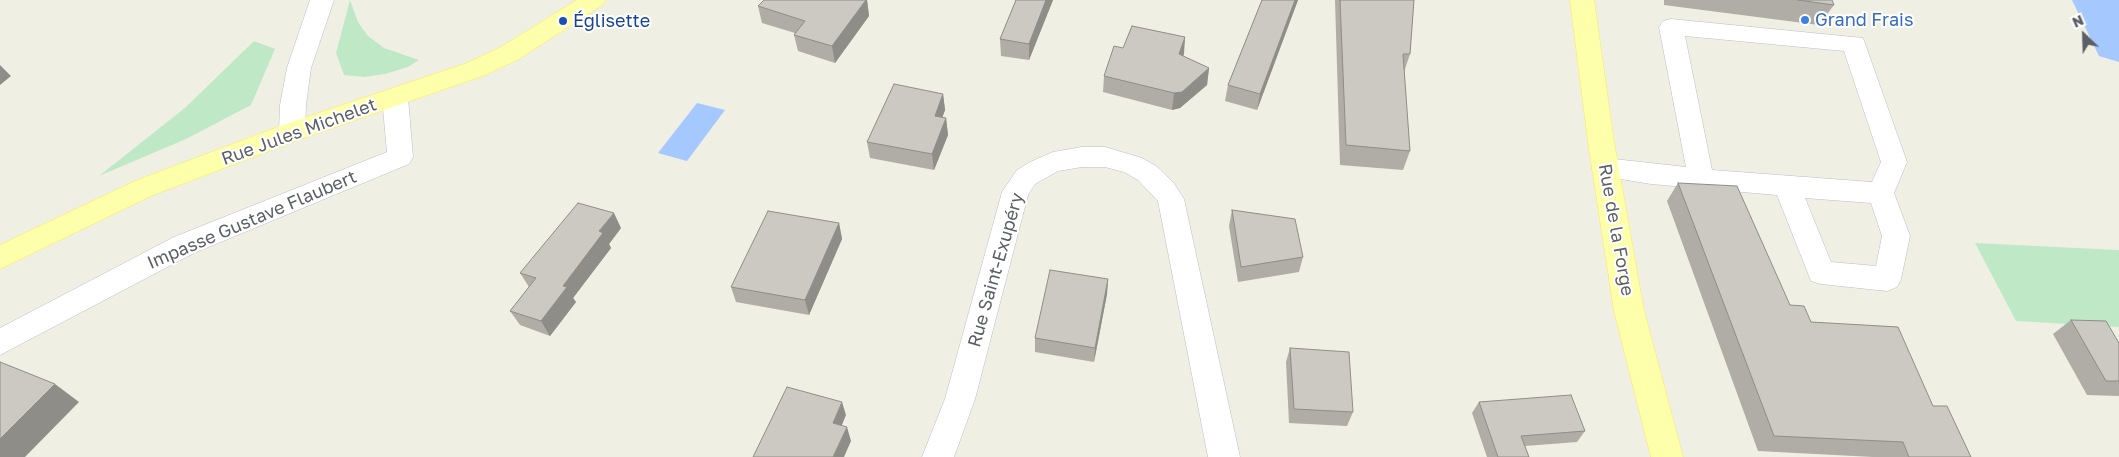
<!DOCTYPE html>
<meta charset="utf-8">
<style>
body{margin:0}
#map{position:relative;width:2119px;height:457px;overflow:hidden;background:#f0efe4;font-family:"Golos Text",sans-serif}
canvas{display:block}
.north{position:absolute;left:2059px;top:10px;width:50px;height:50px;-webkit-text-stroke:4px #fff;paint-order:stroke;rotate:336deg;font-size:14px;font-weight:700;line-height:20px;text-align:center;color:#5c5f66}
.north::after{content:'';display:block;margin:auto;width:18px;height:22px;background:#5c5f66;clip-path:polygon(50% 0,100% 100%,50% 72%,0 100%)}
</style>
<div id="map">
<canvas width="2119" height="457"></canvas>
<div class="north">N</div>
</div>
<script>
const c = document.querySelector('canvas').getContext('2d');
c.lineJoin = 'round';
function fillPath(path, color) { c.fillStyle = color; c.fill(path, 'evenodd'); }
const poly = rows => new Path2D(rows.map(r => 'M' + r).join(''));
function strokePath(path, color, width, dash) { c.strokeStyle = color; c.lineWidth = width; c.lineCap = dash ? 'butt' : 'round'; c.setLineDash(dash || []); c.stroke(path); }
function drawText(font, color, halo, rows, align = 'center') {
  c.font = font + ' "Golos Text",sans-serif'; c.lineWidth = 4; c.setLineDash([]); c.textBaseline = 'middle'; c.strokeStyle = halo; c.fillStyle = color; for (const [text, x, y, turn = 0] of rows) {
    c.save(); c.translate(x, y); c.rotate((+turn || 0) * Math.PI / 180); c.textAlign = isNaN(turn) ? turn : align; if (halo) c.strokeText(text, 0, 0); c.fillText(text, 0, 0); c.restore();
  }
}
fillPath(poly([
 [350,0,358,22,368,36,384,48,419,60,408,67,385,74,364,77,344,75,336,53],
 [254,41,275,49,251,105,186,139,99,176,186,107],
 [1975,243,2119,250,2119,327,2016,321]
]), '#bfe9c6');
fillPath(poly([
 [697,103,725,110,687,161,658,153]
]), '#a5c8ff');
fillPath(poly([
 [2072,0,2119,0,2119,62,2099,56,2072,0]
]), '#a5c8ff');
const minor = poly([
 [310,0,334,0,311,68,306,105,305,132,301,139,292,141,283,139,279,132,280,105,287,68,310,0],
 [1671,19,1863,38,1907,162,1894,193,1910,236,1901,279,1897,287,1887,291,1821,284,1811,281,1777,195,1651,184,1596,175,1592,168,1596,161,1605,158,1686,167,1659,27,1663,21,1671,19],
 [1685,36,1844,51,1881,162,1872,182,1712,170,1685,36],
 [1805,198,1871,203,1882,236,1876,266,1831,262,1805,198],
 [395,89,404,92,408,98,413,157,409,164,194,253,0,355,0,328,174,237,387,152,382,98,386,92,395,89],
 [1082,147,1105,147,1142,158,1156,166,1173,182,1184,199,1240,457,1208,457,1158,201,1138,180,1124,172,1105,167,1082,167,1058,171,1035,184,1028,195,975,399,954,457,922,457,945,399,1002,192,1017,170,1030,162,1053,152,1082,147]
]);
const major = poly([
 [577,0,606,0,602,5,519,59,485,75,301,139,153,195,0,269,0,245,135,181,283,125,467,63,501,47,577,0],
 [1570,0,1594,0,1614,142,1644,311,1683,457,1651,457,1614,311,1588,142,1570,0]
]);
strokePath(minor, '#bcbdc4', 1);
strokePath(major, '#fbe952', 1);
fillPath(minor, '#fff');
fillPath(major, '#feffaa');
fillPath(poly([
 [764,0,867,0,869,16,835,63,798,51,794,35,795,33,762,23,758,6],
 [1016,0,1053,0,1029,60,1001,56,1000,39],
 [1262,0,1298,0,1257,110,1225,101,1228,85],
 [1335,0,1414,0,1410,54,1404,72,1410,151,1403,170,1340,165],
 [1664,0,1832,0,1834,5,1819,25,1664,5],
 [1185,37,1183,56,1209,68,1207,85,1180,108,1172,110,1103,92,1104,76,1123,48],
 [943,94,945,110,942,118,946,118,948,135,934,170,870,158,867,142],
 [1678,183,1790,305,1811,322,1933,406,1971,457,1873,457,1758,451,1667,201],
 [1232,210,1303,257,1299,272,1238,282,1229,226],
 [839,223,842,239,809,315,736,302,731,287],
 [621,228,609,244,611,248,573,298,576,302,550,336,520,325,510,311,529,287,520,273],
 [1108,279,1107,294,1094,362,1035,352,1035,338],
 [2071,320,2119,343,2119,396,2087,395,2053,334],
 [1290,348,1353,412,1347,426,1289,423,1286,362],
 [1479,402,1585,431,1577,442,1525,446,1529,457,1487,457,1472,413]
]), '#afada6');
fillPath(poly([
 [866,0,867,0,869,16,835,63,832,46],
 [1046,0,1053,0,1029,60,1029,44],
 [1295,0,1298,0,1257,110,1260,94],
 [1185,37,1184,54,1178,71,1179,54],
 [0,65,11,76,0,85],
 [1209,68,1207,85,1180,108,1172,110,1174,93],
 [943,94,945,110,937,132,935,116],
 [946,118,948,135,934,170,932,154],
 [614,213,621,228,609,244,611,248,573,298,576,302,550,336,541,321,599,231],
 [839,223,842,239,809,315,805,300],
 [1108,279,1107,294,1094,362,1095,348],
 [55,384,79,402,25,457,0,457,0,439],
 [842,402,846,415,837,437,833,423],
 [847,427,851,441,844,457,833,457]
]), '#8e8d87');
const building = poly([
 [764,0,866,0,832,46,794,35,805,21,758,6,764,0],
 [1016,0,1046,0,1029,44,1000,39,1016,0],
 [1262,0,1295,0,1260,94,1228,85,1262,0],
 [1340,0,1414,0,1410,54,1403,54,1410,151,1346,145,1340,0],
 [1798,0,1832,0,1834,5,1798,0],
 [1132,26,1185,37,1179,54,1209,68,1182,92,1174,93,1104,76,1114,46,1123,48,1132,26],
 [894,84,943,94,935,116,946,118,932,154,867,142,894,84],
 [1678,183,1737,186,1790,305,1804,306,1811,322,1898,327,1933,406,1947,406,1971,457,1909,457,1903,442,1774,436,1678,183],
 [578,203,614,213,599,231,603,233,563,286,567,287,541,321,510,311,536,278,520,273,578,203],
 [1232,210,1295,219,1303,257,1241,267,1232,210],
 [768,211,839,223,805,300,731,287,768,211],
 [1050,270,1108,279,1095,348,1035,338,1050,270],
 [2071,320,2106,321,2119,343,2119,381,2106,381,2071,320],
 [1290,348,1349,352,1353,412,1294,409,1290,348],
 [0,362,55,384,0,439,0,362],
 [787,387,842,402,833,423,847,427,833,457,753,457,787,387],
 [1571,395,1585,431,1521,436,1529,457,1498,457,1479,402,1571,395]
]);
fillPath(building, '#cbc9c1');
strokePath(building, '#8e8d87', 1);
for (const [x, y, r, color] of [
 [1805,20,5,"#3f7fe0"],
 [563,21,5,"#1a4fb4"]
]) { const dot = new Path2D(); dot.arc(x, y, r, 0, 2 * Math.PI); c.fillStyle = color; c.fill(dot); strokePath(dot, '#fff', 2); }
drawText('18px', '#366cbe', '#fff', [
 ["Grand Frais",1815,20]
], 'left');
drawText('18px', '#164399', '#fff', [
 ["Églisette",573,21]
], 'left');
drawText('18px', '#5c5f66', '#fff', [
 ["Rue Jules Michelet",299,132,-20],
 ["Impasse Gustave Flaubert",252,220,-23],
 ["Rue de la Forge",1616,230,80],
 ["Rue Saint-Exupéry",996,270,-74]
]);
</script>
